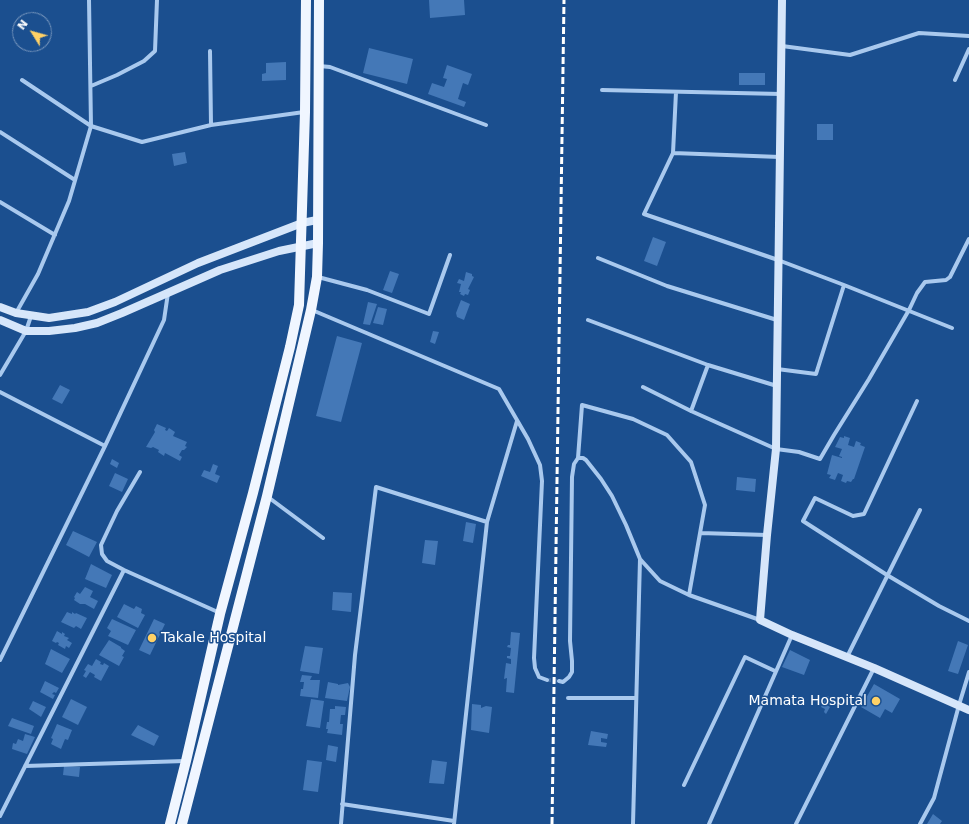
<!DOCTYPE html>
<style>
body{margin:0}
#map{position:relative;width:969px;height:824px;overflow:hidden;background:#1b4f8f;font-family:"DejaVu Sans",sans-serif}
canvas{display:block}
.north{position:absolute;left:12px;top:12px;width:40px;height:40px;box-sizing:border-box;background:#1b4f8f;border:1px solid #7695bc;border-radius:50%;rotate:307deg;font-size:11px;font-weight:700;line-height:16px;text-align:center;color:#fff}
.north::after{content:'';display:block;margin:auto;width:14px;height:18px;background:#ffd166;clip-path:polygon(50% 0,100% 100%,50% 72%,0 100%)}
</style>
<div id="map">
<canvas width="969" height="824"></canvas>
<div class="north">N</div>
</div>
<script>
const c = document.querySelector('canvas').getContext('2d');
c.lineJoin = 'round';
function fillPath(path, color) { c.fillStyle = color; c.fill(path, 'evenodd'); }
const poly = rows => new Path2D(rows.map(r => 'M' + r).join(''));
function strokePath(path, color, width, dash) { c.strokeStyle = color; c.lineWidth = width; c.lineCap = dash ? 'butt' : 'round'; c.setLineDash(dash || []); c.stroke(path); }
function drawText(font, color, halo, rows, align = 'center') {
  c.font = font + ' "DejaVu Sans",sans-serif'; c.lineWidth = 3; c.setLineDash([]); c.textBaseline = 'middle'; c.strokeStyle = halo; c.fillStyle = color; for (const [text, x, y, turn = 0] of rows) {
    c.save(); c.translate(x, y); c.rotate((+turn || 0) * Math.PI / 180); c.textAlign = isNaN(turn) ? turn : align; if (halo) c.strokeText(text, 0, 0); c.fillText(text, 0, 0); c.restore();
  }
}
fillPath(poly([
 [429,0,464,0,465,15,430,18],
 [369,48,413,59,407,84,363,73],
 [286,62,286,80,262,81,262,74,266,73,266,63],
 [447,65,472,74,468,85,463,83,458,99,466,102,464,107,428,94,432,83,444,87,447,79,443,78],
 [739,73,765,73,765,85,739,85],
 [817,124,833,124,833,140,817,140],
 [185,152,187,163,174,166,172,154],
 [653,237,666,242,657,266,644,261],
 [390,271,399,274,392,293,383,290],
 [466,272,472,274,472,276,474,277,468,289,470,290,468,295,465,294,464,296,460,294,461,292,459,292,461,284,457,283,459,279,464,281],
 [461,300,470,304,464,320,457,317,456,313],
 [368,302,377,304,370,325,363,324],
 [378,307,387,309,383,325,373,323],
 [433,331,439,332,435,344,430,342],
 [337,336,362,343,341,422,316,416],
 [60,385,70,390,62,404,52,399],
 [157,424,166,428,165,430,167,431,169,428,175,432,173,436,187,442,185,446,187,447,184,450,182,450,179,455,182,457,180,461,165,453,164,456,158,452,159,450,153,447,151,448,146,447,155,432,154,430],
 [844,436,850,438,848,445,854,447,856,441,861,443,860,445,865,447,854,479,853,479,851,482,847,481,846,483,841,481,843,475,838,473,835,480,829,478,831,475,827,474,832,455,842,458,842,457,839,456,842,449,835,447,840,437,844,438],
 [112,459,119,463,117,468,110,464],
 [213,464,218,466,215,474,220,476,217,483,201,476,204,470,210,472],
 [115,473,128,479,122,492,109,486],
 [737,477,756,479,755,492,736,490],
 [466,522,476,524,473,543,463,541],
 [73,531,97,542,89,557,66,545],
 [425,540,438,541,435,565,422,563],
 [91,564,112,575,106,588,85,579],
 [85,587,93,591,90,597,98,601,94,609,85,604,80,604,74,600,75,598,74,597,77,592,80,594],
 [333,592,352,593,351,612,332,610],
 [124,604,134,609,136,606,142,609,141,613,145,615,138,628,117,617],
 [67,612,72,614,72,612,75,614,76,613,87,618,81,629,76,626,74,628,61,622],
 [112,619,136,630,128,645,108,636,111,631,107,628],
 [154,619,165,624,150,655,139,650],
 [57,631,62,634,62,632,65,634,64,636,69,638,67,640,72,643,69,648,66,646,65,649,58,645,59,643,57,642,56,643,52,641],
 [511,632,520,633,514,693,506,692,507,678,504,679,506,663,511,664,511,659,507,658,507,656,510,656,511,648,507,647,508,645,510,645],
 [109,640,121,647,121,648,125,651,122,656,124,657,119,666,99,655],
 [958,641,968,645,958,674,948,671],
 [305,646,323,648,319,674,300,671],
 [51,649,70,659,62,673,45,664],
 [790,650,810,660,804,675,782,667],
 [96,659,101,662,100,664,103,665,104,663,109,666,101,681,94,677,95,675,90,672,86,678,83,676,86,671,84,670,88,664,92,666],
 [302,675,312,676,310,680,320,680,318,698,300,696,301,689,303,689,304,682,300,682],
 [45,681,59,688,56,693,54,692,52,694,55,695,53,699,40,692],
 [328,682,338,684,338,685,348,683,350,687,347,701,325,698],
 [874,684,900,699,892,713,885,709,880,718,861,707],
 [827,696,834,699,832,705,828,703,827,705,830,707,826,714,824,712,825,709,821,707],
 [71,699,87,707,78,725,62,717],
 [311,699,324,701,320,728,306,726],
 [33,701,46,707,41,717,29,709],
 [472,704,481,705,481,708,486,706,492,707,489,733,471,730],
 [335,706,346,707,345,715,341,715,340,724,343,724,342,735,327,733,328,729,326,729,327,722,329,722,330,709,335,709],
 [12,718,34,726,31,734,8,726],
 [57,724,72,730,68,740,65,739,61,749,51,744,53,739,51,738],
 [138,725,159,736,154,746,131,735],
 [591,731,608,734,607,739,601,738,601,742,607,743,606,747,588,745],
 [25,734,35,737,27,754,12,749,13,743,16,744,18,739,23,741],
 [328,745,338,747,336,762,326,760],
 [307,760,322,762,318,792,303,790],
 [432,760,447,762,444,784,429,783],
 [64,766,80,767,79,777,63,775],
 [933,814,942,821,940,824,927,824]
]), '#4478b7');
strokePath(poly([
 [547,680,559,681]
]), '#3d69a0', 4, [4, 2]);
strokePath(poly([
 [782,46,850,55,919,33,969,36],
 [210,51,211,125],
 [319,66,330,67,486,125],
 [22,80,91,126,142,142,211,125,304,112],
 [955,80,969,49],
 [91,86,117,75,144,61,155,51,157,0],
 [602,90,781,94],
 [676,92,673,153,644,214,778,260,844,285,816,374,777,369],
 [0,132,75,180],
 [673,153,780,157],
 [0,202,55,235],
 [598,258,667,286,777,320],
 [318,277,367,290,429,314,450,255],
 [844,285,952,328],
 [312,310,499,389,528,439,540,465,542,481,534,658,535,668,539,677,547,680],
 [16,313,38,274,69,201,91,126,89,0],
 [588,320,708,365],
 [0,375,26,331,31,316],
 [643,387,691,411,776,449,799,452,820,459,834,435,869,379,909,310,917,293,925,282,946,280,950,277,969,239],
 [0,392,105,446],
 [917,401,864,514,853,516,815,498,803,521,887,575,939,606,969,621],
 [691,411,708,365,777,386],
 [578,458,582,405,633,419,667,435,691,462,705,505,689,595],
 [140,472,117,511,101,545,102,554,107,561,124,570,220,613],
 [268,497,323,538],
 [700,533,767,535],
 [847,657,920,510],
 [0,660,105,446,164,320,168,293],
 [559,681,563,682,569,677,572,672,572,661,570,641,572,477,574,464,578,458,583,458,586,460,601,479,612,496,626,525,640,559,660,581,689,595,760,620],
 [568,698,636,698],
 [25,766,185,761],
 [684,785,745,657,775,671],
 [342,804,454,821],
 [0,816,124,570],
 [341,824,355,655,376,487,487,522,517,421],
 [454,824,487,522],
 [633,824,640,559],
 [709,824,792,635],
 [796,824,874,668],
 [920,824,934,798,959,705,969,672]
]), '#a9c9ee', 4);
strokePath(poly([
 [782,0,776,449,767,535,760,620,792,635,874,668,969,710],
 [0,307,16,313,49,318,88,312,115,302,198,263,302,223,317,220],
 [0,320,26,331,49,331,75,328,97,323,122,313,220,270,279,251,318,243]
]), '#d6e6fa', 8);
strokePath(poly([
 [170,824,186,761,220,614,253,493,290,347,299,305,305,112,306,0],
 [182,824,267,496,311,310,317,277,318,243,319,0]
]), '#f0f6ff', 10);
strokePath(poly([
 [552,824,564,0]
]), '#fff', 3, [7, 3]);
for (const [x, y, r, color] of [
 [152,638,5,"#ffd166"],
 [876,701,5,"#ffd166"]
]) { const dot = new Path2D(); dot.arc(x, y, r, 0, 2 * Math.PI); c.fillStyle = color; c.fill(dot); strokePath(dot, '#1b4f8f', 1.5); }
drawText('14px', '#fff', '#1b4f8f', [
 ["Takale Hospital",161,638],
 ["Mamata Hospital",867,701,"right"]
], 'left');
</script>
